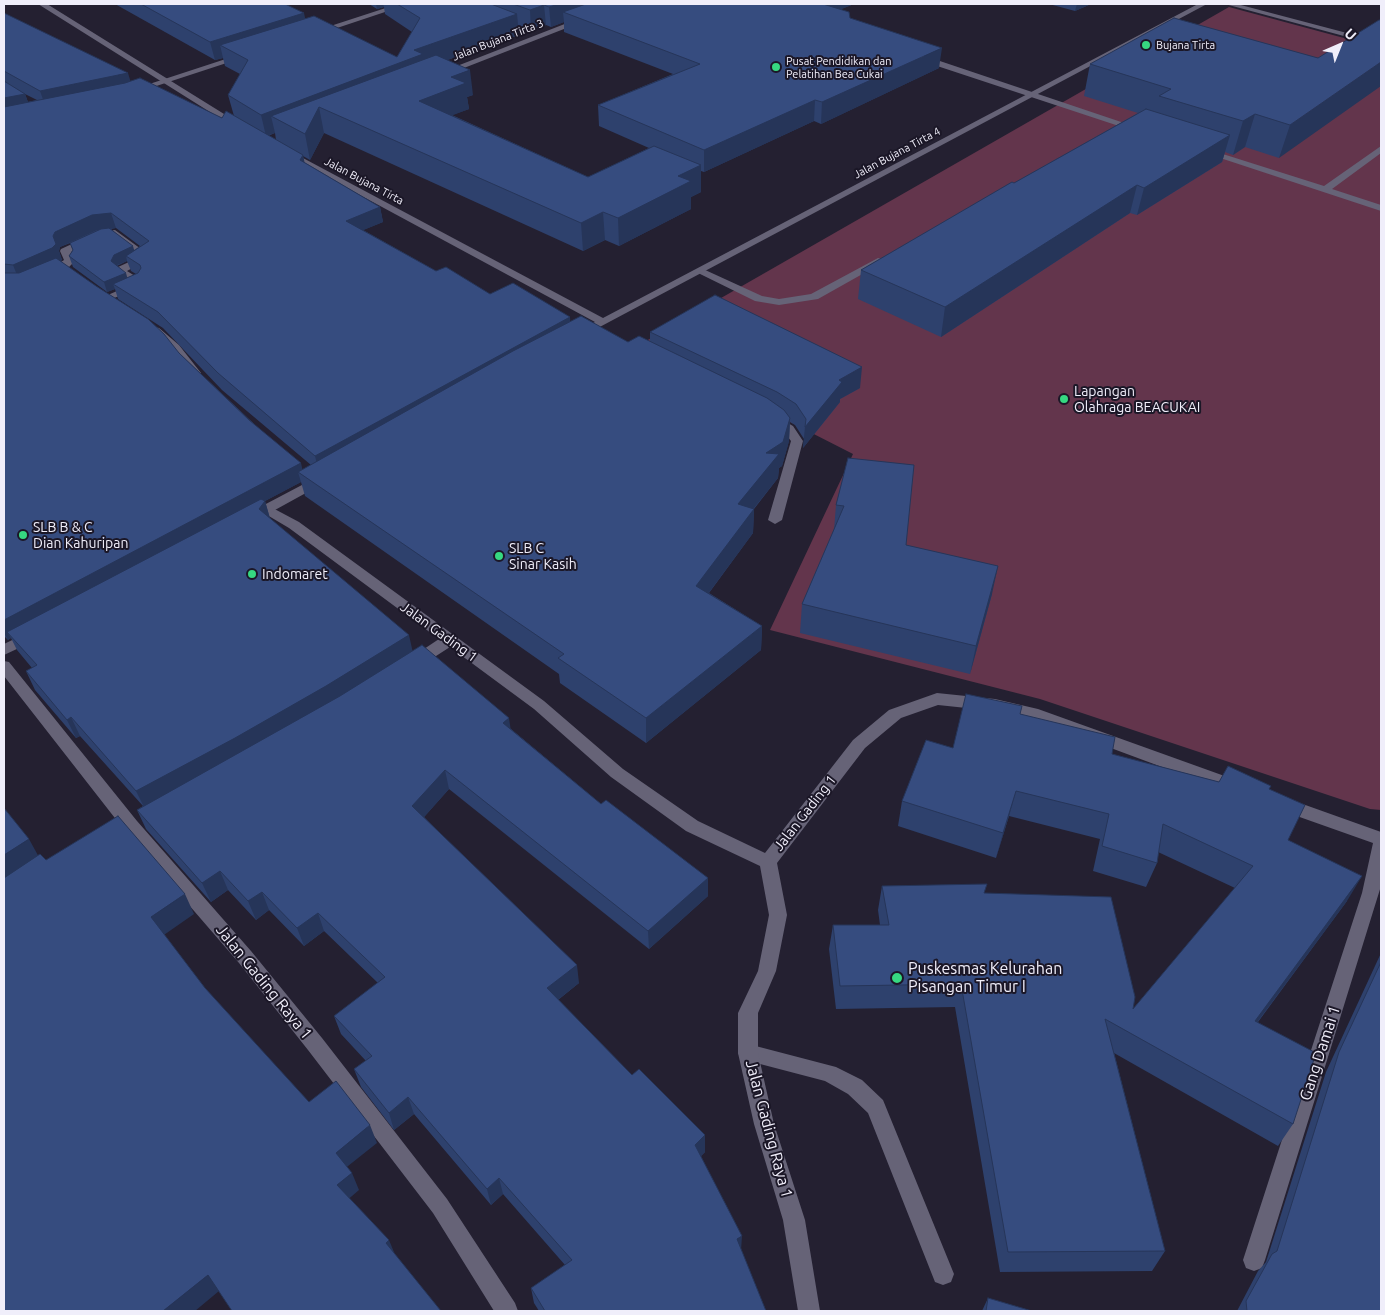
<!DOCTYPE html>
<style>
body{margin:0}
#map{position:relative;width:1385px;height:1315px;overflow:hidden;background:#242031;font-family:Ubuntu,sans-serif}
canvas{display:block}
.frame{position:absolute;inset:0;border:5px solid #f0eefa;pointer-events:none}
.north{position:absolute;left:1315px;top:20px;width:50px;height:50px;-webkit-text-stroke:4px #1b1727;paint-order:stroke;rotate:44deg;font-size:14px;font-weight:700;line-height:20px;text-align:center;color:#f0eefa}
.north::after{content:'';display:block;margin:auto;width:18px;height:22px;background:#f0eefa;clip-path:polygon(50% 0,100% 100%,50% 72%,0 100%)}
</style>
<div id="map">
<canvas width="1385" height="1315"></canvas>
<div class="frame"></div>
<div class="north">U</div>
</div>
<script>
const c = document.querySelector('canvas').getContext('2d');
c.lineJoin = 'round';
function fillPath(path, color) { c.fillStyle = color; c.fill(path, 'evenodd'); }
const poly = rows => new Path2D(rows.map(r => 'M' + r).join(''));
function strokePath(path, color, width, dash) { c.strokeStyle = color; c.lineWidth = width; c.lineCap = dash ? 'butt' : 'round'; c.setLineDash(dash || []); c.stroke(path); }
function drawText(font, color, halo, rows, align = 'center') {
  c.font = font + ' Ubuntu,sans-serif'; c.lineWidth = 4; c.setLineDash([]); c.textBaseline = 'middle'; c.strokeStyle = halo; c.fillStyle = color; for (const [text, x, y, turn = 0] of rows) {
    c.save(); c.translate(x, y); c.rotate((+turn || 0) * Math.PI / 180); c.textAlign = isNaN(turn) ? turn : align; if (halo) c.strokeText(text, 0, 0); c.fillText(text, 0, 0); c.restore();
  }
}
fillPath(poly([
 [1229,7,1381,48,1381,810,1370,809,1040,699,770,630,853,454,639,345]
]), '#63354c');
fillPath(poly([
 [919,56,925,56,1142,129,1140,131,1134,131,919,60,919,56],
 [1381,146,1381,153,1332,189,1381,205,1381,211,1199,151,1204,148,1207,149,1324,186,1381,146],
 [878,258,882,259,883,261,882,263,818,299,779,305,755,301,694,271,699,268,703,269,762,296,779,299,811,294,878,258],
 [748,1044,836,1067,862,1080,883,1100,954,1274,951,1282,943,1285,935,1282,868,1113,848,1094,825,1081,741,1059,738,1053,741,1047,748,1044]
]), '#666377');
fillPath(poly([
 [398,4,409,4,319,34,312,32,398,4],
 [1225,4,1237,4,1381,42,1381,46,1225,4],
 [580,18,587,20,446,75,439,73,580,18],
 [241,54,248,56,138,92,131,90,241,54],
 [115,230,152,257,127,271,143,281,144,283,141,288,106,301,101,298,133,284,116,272,118,267,140,257,113,236,104,237,71,252,75,261,67,269,48,277,43,274,64,260,60,251,61,249,98,232,115,230],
 [155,327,159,328,179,345,201,373,199,376,191,376,171,349,151,332,149,330,155,327],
 [774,415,793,426,803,441,782,520,775,524,768,520,791,441,784,432,768,419,774,415],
 [267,505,299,522,544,701,623,769,698,821,765,853,853,740,889,710,937,693,995,699,1038,709,1244,783,1246,788,1244,793,1238,794,1232,793,1030,718,995,711,938,705,901,718,865,748,777,863,787,915,776,971,758,1013,758,1053,774,1124,805,1220,820,1311,798,1311,783,1220,754,1124,738,1053,738,1013,758,971,769,915,760,866,686,831,611,777,534,709,450,647,419,667,414,668,409,667,406,663,409,659,439,639,289,528,262,512,260,509,267,505],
 [4,661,9,662,137,821,251,951,322,1038,447,1199,515,1303,518,1311,494,1311,433,1213,308,1050,239,963,125,831,4,676,4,661],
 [1283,797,1381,832,1381,886,1265,1260,1262,1268,1254,1271,1246,1268,1243,1260,1362,893,1373,843,1277,809,1275,804,1277,799,1283,797]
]), '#666377');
fillPath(poly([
 [38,4,47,4,245,127,240,130,237,129,38,4],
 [1198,4,1207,4,579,338,573,335,575,333,595,322,295,160,297,158,303,158,603,318,1198,4],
 [319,476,325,480,324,483,255,521,245,521,243,518,245,515,319,476],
 [31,631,36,632,38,636,36,640,4,655,4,644,31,631]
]), '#666377');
fillPath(poly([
 [115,4,285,4,305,18,397,57,412,32,385,14,384,7,377,9,369,4,854,4,841,9,850,18,939,68,821,124,814,121,704,172,701,171,701,192,691,197,691,209,619,246,605,240,583,251,324,133,310,160,303,156,304,162,380,207,383,222,363,230,436,271,490,294,570,317,570,322,628,342,650,341,650,332,860,388,840,399,840,402,803,448,804,439,795,425,790,422,789,441,782,466,779,468,778,478,754,509,753,533,709,593,762,626,761,650,646,743,560,683,559,674,305,496,301,482,265,501,270,518,412,651,511,729,601,804,708,878,708,896,649,949,449,789,424,817,579,983,558,1000,705,1152,701,1156,741,1250,766,1311,539,1311,534,1303,531,1288,565,1265,503,1194,491,1205,414,1114,394,1130,361,1087,354,1069,366,1061,341,1034,334,1016,378,983,324,931,304,946,269,910,256,920,228,890,211,902,146,829,137,810,143,806,80,736,76,738,35,690,26,671,32,668,17,650,11,638,8,640,4,636,4,13,130,81,222,118,234,116,228,95,240,74,225,66,223,58,215,60],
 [564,22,564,32,673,74,598,105,599,126,649,148,588,177,452,115,469,109,467,97,473,95,447,60,519,35,518,25,531,30,546,25,551,27],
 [25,94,37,100,28,102],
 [275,133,276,140,268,136],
 [116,228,140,246,134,250,111,229],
 [70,243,73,251,69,256,73,267,107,292,115,289,118,299,163,328,222,390,311,465,303,470,179,353,60,261,62,260,59,251,60,247],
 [127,261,131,271,136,274,127,278,117,266],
 [1049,4,1091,4,1075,11],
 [1318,58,1279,158,1245,147,1233,155,1225,152,1222,162,1137,215,1130,213,941,337,858,299,861,270,1138,113,1084,96,1090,64],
 [848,458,906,545,992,594,970,674,800,633,802,604,834,530,836,505],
 [1020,714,1112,754,1219,782,1269,789,1288,840,1347,901,1258,1022,1293,1124,1278,1146,1114,1053,1165,1251,1152,1271,1000,1272,955,1007,836,1009,829,949,833,925,880,925,878,910,882,886,985,893,1133,1009,1235,888,1158,852,1157,863,1146,887,1093,871,1100,839,1009,816,996,858,898,826,902,801,953,748],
 [1381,953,1381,1311,1237,1311,1258,1271,1266,1262,1326,1072],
 [988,1298,1032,1311,982,1311]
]), '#2e416d');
fillPath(poly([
 [376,4,383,4,384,7,377,9],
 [559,4,617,4,563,12,564,22,551,27,549,7],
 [814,4,854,4,813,21],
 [1077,4,1091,4,1075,11],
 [544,5,546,25,531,30,530,10],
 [304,13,308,31,220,45,223,58,215,60,210,42],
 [517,14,519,35,425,68,319,107,324,133,310,160,305,134,271,116,275,133,266,136,261,115,414,50],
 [942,48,939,68,821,124,822,102],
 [1381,62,1381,86,1279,158,1290,125],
 [470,70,473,95,467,97,469,109,422,127,419,101,451,77],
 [128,73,132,86,45,105,40,91],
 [25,94,30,108,4,113,4,98],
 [815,100,814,121,704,172,704,150],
 [1255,114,1245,147,1233,155,1243,121],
 [1230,135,1222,162,1137,215,1144,188],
 [303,155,306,169,300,160],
 [701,165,701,192,691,197,691,209,619,246,618,218,678,176],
 [1137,185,1130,213,941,337,945,307],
 [380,207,383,222,349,236,346,221],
 [603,212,605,240,583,251,581,223],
 [111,213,116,228,97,230,60,247,59,251,62,260,58,263,19,280,13,265,53,236,55,232,92,215],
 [133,246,136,257,126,256,127,261,117,265,114,271,111,261,114,255],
 [126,273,129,284,113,284,115,289,107,292,104,282],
 [570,317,571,333,319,472,315,456],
 [862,367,860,388,840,399,840,402,803,448,805,427,839,380],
 [790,418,789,441,782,466,779,468,778,478,738,528,738,504,766,453],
 [301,463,304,476,298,472,301,482,265,501,270,519,7,632,11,638,8,640,4,633,4,620],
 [754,509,753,533,696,610,696,586],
 [998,566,992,594,970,674,976,646],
 [762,626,761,650,646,743,646,718],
 [409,635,413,653,242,756,145,809,136,791],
 [71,717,80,736,76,738,67,720],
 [509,718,512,738,503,723],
 [445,770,449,789,417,825,412,806],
 [1016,791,1009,816,996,858,1003,833],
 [29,839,40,859,4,884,4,855],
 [220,871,228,890,211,902,202,883],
 [1362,876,1347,901,1241,1044,1255,1021],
 [708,878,708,896,649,949,648,931],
 [262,892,269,910,256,920,248,901],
 [185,894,194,914,161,937,151,917],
 [318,913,324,931,304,946,297,928],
 [577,965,579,983,550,1006,547,988],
 [408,1097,414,1114,394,1130,389,1113],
 [370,1125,377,1143,343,1170,336,1153],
 [705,1135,705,1152,695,1162,695,1145],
 [352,1173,359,1190,345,1202,337,1185],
 [499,1178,503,1194,491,1205,487,1189],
 [742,1236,741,1251,737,1239],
 [389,1240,396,1257,386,1243],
 [208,1275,219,1291,195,1311,163,1311]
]), '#263559');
const building = poly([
 [141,4,285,4,304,13,210,42,141,4],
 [397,4,491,4,517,14,414,50,423,54,261,115,228,95,248,60,220,45,314,16,397,57,420,18,397,4],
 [513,4,559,4,549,7,544,5,530,10,513,4],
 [586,4,823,4,849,12,850,18,942,48,822,102,815,100,704,150,598,105,700,64,563,12,586,4],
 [4,13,128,73,40,91,4,71,4,13],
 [1174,18,1318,58,1379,20,1381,20,1381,62,1290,125,1255,114,1243,121,1159,96,1171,89,1090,64,1174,18],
 [436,55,470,70,451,77,466,83,419,101,588,177,654,146,701,165,678,176,691,181,618,218,603,212,581,223,319,107,305,134,271,116,436,55],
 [140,78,222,118,226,111,303,155,300,160,380,207,346,221,436,271,446,267,490,294,513,283,570,317,315,456,218,373,158,312,113,284,138,273,141,268,140,265,126,256,149,241,111,213,92,215,55,232,53,236,56,244,52,248,13,265,4,264,4,107,125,83,140,78],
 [4,81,25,94,4,98,4,81],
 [1146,109,1230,135,1144,188,1137,185,945,307,861,270,1012,182,1014,183,1146,109],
 [109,228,133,246,114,255,111,261,126,273,104,282,69,256,73,250,70,243,101,229,109,228],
 [56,258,96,286,148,319,164,334,179,353,249,420,301,463,4,620,4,273,19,273,56,258],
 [715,295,862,367,839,380,842,382,805,427,806,419,796,404,777,392,650,332,715,295],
 [581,316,628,342,639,336,767,398,784,410,790,418,783,442,766,453,779,454,738,504,754,509,696,586,762,626,646,718,558,658,564,654,298,472,513,351,581,316],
 [848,458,914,465,906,545,998,566,976,646,802,604,844,506,836,505,848,458],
 [261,499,265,501,259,509,409,635,326,686,235,738,136,791,71,717,67,720,26,671,37,665,7,632,261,499],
 [422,645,509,718,503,723,601,804,606,800,708,878,648,931,445,770,412,806,577,965,547,988,632,1075,639,1069,705,1135,695,1145,742,1236,737,1239,766,1311,545,1311,531,1288,572,1260,499,1178,487,1189,408,1097,389,1113,354,1069,372,1056,334,1016,385,977,318,913,297,928,262,892,248,901,220,871,202,883,137,810,340,696,422,645],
 [966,694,1022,706,1020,714,1115,737,1112,754,1219,782,1228,766,1271,786,1269,789,1305,805,1288,840,1362,876,1255,1021,1316,1053,1293,1124,1105,1019,1165,1251,1008,1252,961,984,840,986,833,925,889,925,882,886,987,884,984,893,1111,897,1135,997,1133,1009,1253,866,1163,824,1157,863,1102,846,1109,814,1016,791,1003,833,902,801,926,740,953,748,966,694],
 [4,808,29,839,4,855,4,808],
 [118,816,185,894,151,917,205,988,309,1102,336,1081,370,1125,336,1153,352,1173,337,1185,389,1240,386,1243,441,1311,232,1311,208,1275,163,1311,4,1311,4,878,40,854,46,860,118,816],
 [1381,962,1381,1311,1247,1311,1246,1301,1272,1254,1277,1251,1339,1052,1381,962],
 [988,1298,1032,1311,986,1311,988,1298]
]);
fillPath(building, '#364c7f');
strokePath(building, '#263559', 1);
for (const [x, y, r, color] of [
 [1146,45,5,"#36d881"],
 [776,67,5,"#36d881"],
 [1064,399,5,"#36d881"],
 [23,535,5,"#36d881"],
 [499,556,5,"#36d881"],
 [252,574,5,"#36d881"],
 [897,978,6,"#36d881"]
]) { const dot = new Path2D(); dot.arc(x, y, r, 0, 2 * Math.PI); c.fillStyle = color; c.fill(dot); strokePath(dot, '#1b1727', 2); }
drawText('11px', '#f0eefa', '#1b1727', [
 ["Jalan Bujana Tirta 3",498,40,-21],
 ["Jalan Bujana Tirta 4",897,153,-28],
 ["Jalan Bujana Tirta",364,181,28]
]);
drawText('11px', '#f0eefa', '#1b1727', [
 ["Bujana Tirta",1156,45],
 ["Pusat Pendidikan dan",786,61],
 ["Pelatihan Bea Cukai",786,74]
], 'left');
drawText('14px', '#f0eefa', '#1b1727', [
 ["Lapangan",1074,391],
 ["Olahraga BEACUKAI",1074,407],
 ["SLB B & C",33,527],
 ["Dian Kahuripan",33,543],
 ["SLB C",509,548],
 ["Sinar Kasih",509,564],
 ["Indomaret",262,574]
], 'left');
drawText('14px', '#f0eefa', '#1b1727', [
 ["Jalan Gading 1",439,632,36],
 ["Jalan Gading 1",805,813,-52]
]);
drawText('16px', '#f0eefa', '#1b1727', [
 ["Puskesmas Kelurahan",908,969],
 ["Pisangan Timur I",908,987]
], 'left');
drawText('16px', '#f0eefa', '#1b1727', [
 ["Jalan Gading Raya 1",264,982,51],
 ["Gang Damai 1",1320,1053,-72],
 ["Jalan Gading Raya 1",769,1129,75]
]);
</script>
